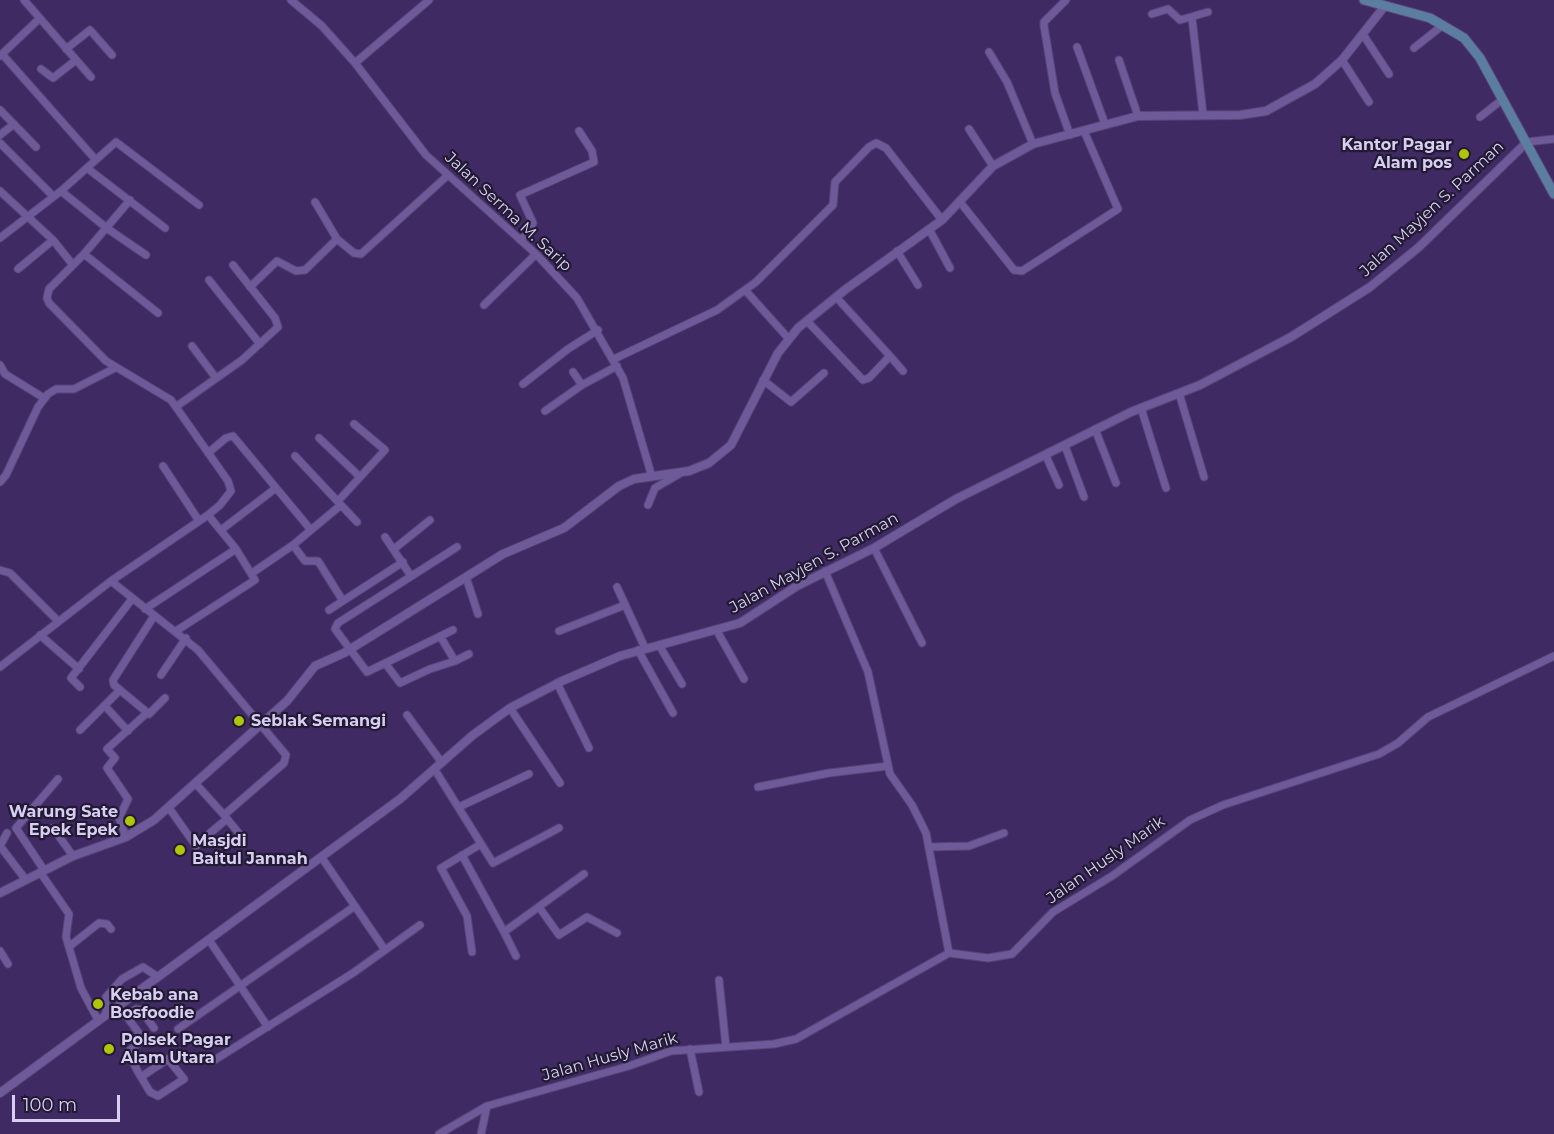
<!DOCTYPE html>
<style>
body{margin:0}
#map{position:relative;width:1554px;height:1134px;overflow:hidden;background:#3f2a63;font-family:Montserrat,sans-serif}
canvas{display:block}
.scale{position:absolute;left:12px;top:1095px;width:108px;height:27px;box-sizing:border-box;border:3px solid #d7cef1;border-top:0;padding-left:8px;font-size:18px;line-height:21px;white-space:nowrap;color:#d7cef1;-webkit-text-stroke:4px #221a33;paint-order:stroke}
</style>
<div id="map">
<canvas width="1554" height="1134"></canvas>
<div class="scale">100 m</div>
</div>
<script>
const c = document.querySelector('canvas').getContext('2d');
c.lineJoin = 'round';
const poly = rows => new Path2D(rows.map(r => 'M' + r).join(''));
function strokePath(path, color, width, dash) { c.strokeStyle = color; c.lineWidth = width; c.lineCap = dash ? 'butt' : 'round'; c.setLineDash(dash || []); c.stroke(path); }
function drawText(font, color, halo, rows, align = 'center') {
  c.font = font + ' Montserrat,sans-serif'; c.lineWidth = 4.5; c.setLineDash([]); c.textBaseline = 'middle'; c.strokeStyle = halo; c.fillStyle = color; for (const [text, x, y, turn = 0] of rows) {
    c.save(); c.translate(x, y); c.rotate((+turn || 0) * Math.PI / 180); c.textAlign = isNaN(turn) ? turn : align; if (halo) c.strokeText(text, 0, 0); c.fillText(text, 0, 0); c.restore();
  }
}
const minor = poly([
 [24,0,91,77],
 [291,0,322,26,355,63,426,155,536,254,577,298,623,378,652,477],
 [1066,0,1044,22,1044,26,1055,93,1070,135],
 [1152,14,1168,9,1180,20,1208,12],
 [1192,18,1203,114],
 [1364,36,1389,74],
 [1077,47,1105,124],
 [1414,48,1443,25],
 [66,49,90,30,112,55],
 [989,52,1007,82,1033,144],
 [2,54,95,159],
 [0,56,39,19],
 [1119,60,1138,116],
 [1342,60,1369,102],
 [355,63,429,0],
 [41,69,53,78,76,60],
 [0,110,36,147],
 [1480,117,1503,99],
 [969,129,993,166],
 [0,135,14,124],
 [1527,142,1554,139],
 [0,143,53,196],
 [87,168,165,228],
 [0,191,53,240,73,265],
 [61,191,108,229,146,255],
 [130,200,84,254,158,313],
 [315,202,337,239],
 [960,202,1014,270,1022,271,1118,209,1084,131],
 [929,229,950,268],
 [0,238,61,191,116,142,199,205],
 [520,240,529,232,533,223,520,195,594,162,592,151,579,131],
 [897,251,918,285],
 [84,254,49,289,47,298,49,303,106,361,171,400,228,481,231,491,220,505,208,515,111,581],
 [18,269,53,240],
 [209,280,260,344],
 [250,287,277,261,296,271,305,270,337,239,354,253,361,254,447,176],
 [745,290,789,339],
 [484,305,536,254],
 [807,321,863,380,869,378,890,356,836,297],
 [192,346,216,378],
 [890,356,903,371],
 [614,359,717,310,756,282,833,205,835,182,869,147,876,143,886,148,942,220],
 [0,365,5,374,44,398],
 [573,372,582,385],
 [763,380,791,402,824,373],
 [523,384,568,349,598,330],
 [1179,393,1204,477],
 [177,406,242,360,278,327,275,318,233,265],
 [1141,408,1166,488],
 [545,411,582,385,617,366],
 [1095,429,1116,483],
 [319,438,359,476],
 [1065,446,1084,497],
 [208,453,226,438,233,436,311,530],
 [295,456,357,522],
 [1046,456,1059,485],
 [163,466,199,521],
 [0,482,6,475,38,407,48,394,56,389,74,389,115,368],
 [338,501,385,450,354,424],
 [648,505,655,488,679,474],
 [221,530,276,488],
 [385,537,411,576],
 [293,545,305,561,318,561,343,601],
 [874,548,922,643],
 [394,549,430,520],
 [0,570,10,573,58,621],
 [825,571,868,672,890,774,912,805,926,833,949,953],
 [252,573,293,545,341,505],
 [466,577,478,614],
 [617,587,645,648],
 [145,609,236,549],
 [329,610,403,562],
 [453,630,367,672,335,629,338,623,457,547],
 [176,631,255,580,236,549,208,515],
 [559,631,625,605],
 [717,631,744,679],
 [40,635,79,669],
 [440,636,455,661,469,654],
 [659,645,682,684],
 [638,650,673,713],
 [385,663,400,683,430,669,455,661],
 [0,667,111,581,198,650,286,755,284,763,224,815,196,784],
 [161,675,186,638],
 [557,683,589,748],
 [80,687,71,678,132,599],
 [120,690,149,714,165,698],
 [105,706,128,731],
 [510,708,560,783],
 [407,715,442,763],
 [80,730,120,690,114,685,113,680,154,616],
 [435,770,493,863,559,828],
 [758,787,829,773,888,766],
 [459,807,529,774],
 [169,808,196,846],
 [224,815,241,836],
 [53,828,73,856],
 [7,833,0,846,26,880],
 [210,833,227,819],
 [126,837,119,818,128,799,107,768,115,758,107,749,147,713],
 [929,847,969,846,1004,833],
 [462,855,504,932,584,874],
 [322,858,385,950],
 [44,870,16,828,58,779],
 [40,872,69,914,66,937,81,988,98,1020],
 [539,907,559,935,587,917,617,933],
 [504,932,516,956],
 [209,940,268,1027],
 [70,946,99,923,107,924,111,929],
 [0,951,8,964],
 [472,952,467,916,441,868,481,844],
 [719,980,726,1047],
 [119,1006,141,1036,141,1041,128,1052,138,1072,150,1092,158,1096,184,1079,168,1059,141,1077],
 [106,1014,106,997,122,979,143,967,158,977],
 [126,1016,136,1009,141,1010,154,1028],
 [178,1029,355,906],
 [690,1049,699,1092],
 [213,1061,353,973,420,925],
 [439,1134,487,1106,629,1066,671,1051,774,1044,796,1039,949,953,988,958,1012,954,1053,912,1112,876,1190,820,1223,805,1379,754,1398,743,1428,717,1554,656],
 [481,1134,487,1106]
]);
const tertiary = poly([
 [0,893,73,856,126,837,154,820,287,701,315,666,344,653,503,554,564,528,619,486,634,479,689,471,709,463,731,445,778,353,798,328,846,289,942,220,993,166,1033,144,1138,116,1240,115,1266,111,1315,84,1342,60,1384,7],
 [0,1093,400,799,473,735,510,708,562,681,620,656,740,623,797,586,874,548,956,499,1131,412,1200,385,1291,337,1370,287,1419,247,1527,142]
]);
const secondary = poly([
 [1364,0,1430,18,1464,38,1480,58,1554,194]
]);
strokePath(minor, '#584477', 9);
strokePath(tertiary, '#584477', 10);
strokePath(secondary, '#584477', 11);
strokePath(minor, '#6e5a98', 7);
strokePath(tertiary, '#6e5a98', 8);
strokePath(secondary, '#5b7da0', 9);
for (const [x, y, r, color] of [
 [1464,154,6,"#afc507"],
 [239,721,6,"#afc507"],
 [130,821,6,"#afc507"],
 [180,850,6,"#afc507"],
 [98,1004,6,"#afc507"],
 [109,1049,6,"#afc507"]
]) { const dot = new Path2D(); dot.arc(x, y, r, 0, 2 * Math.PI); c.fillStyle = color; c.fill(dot); strokePath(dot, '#221a33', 2); }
drawText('bold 16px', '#d7cef1', '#221a33', [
 ["Kantor Pagar",1452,145,"right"],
 ["Alam pos",1452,163,"right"],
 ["Seblak Semangi",251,721],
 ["Warung Sate",118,812,"right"],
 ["Epek Epek",118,830,"right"],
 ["Masjdi",192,841],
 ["Baitul Jannah",192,859],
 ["Kebab ana",110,995],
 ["Bosfoodie",110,1013],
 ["Polsek Pagar",121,1040],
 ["Alam Utara",121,1058]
], 'left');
drawText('16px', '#d7cef1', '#221a33', [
 ["Jalan Mayjen S. Parman",1432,209,-43],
 ["Jalan Serma M. Sarip",508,212,43],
 ["Jalan Mayjen S. Parman",814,563,-29],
 ["Jalan Husly Marik",1106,860,-35],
 ["Jalan Husly Marik",610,1057,-16]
]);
</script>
